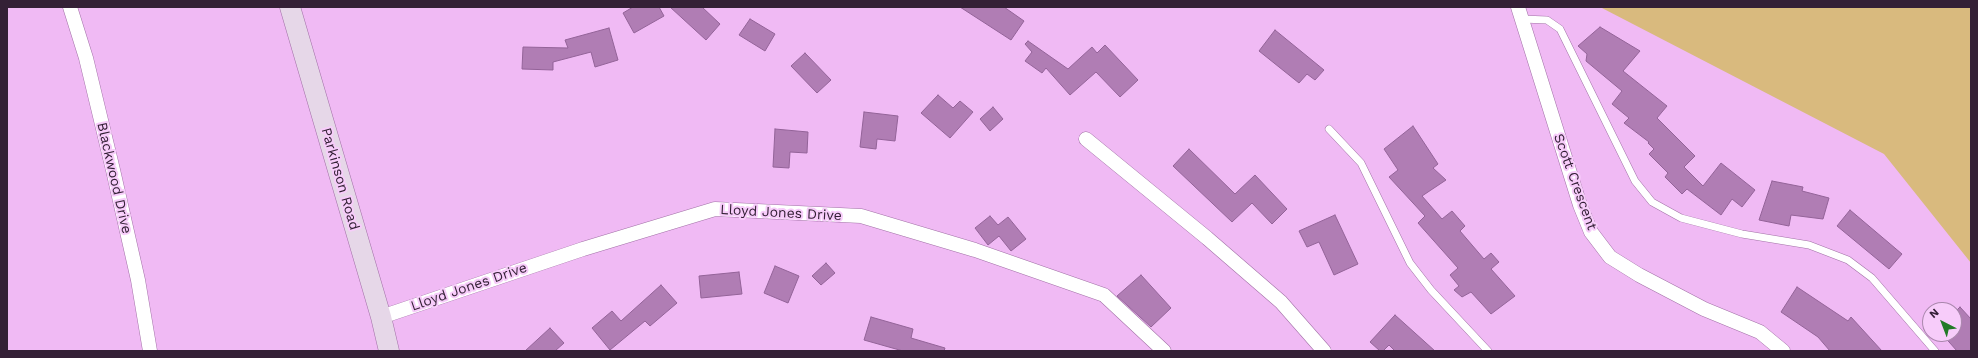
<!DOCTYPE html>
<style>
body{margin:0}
#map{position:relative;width:1978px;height:358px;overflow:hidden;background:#f0baf4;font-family:"Work Sans",sans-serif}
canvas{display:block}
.frame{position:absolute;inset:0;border:8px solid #342036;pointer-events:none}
.north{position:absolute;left:1922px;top:302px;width:40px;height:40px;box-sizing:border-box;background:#f7ccfa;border:1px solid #a987ac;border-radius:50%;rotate:318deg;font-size:11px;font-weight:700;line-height:16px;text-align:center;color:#342036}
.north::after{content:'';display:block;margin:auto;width:14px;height:18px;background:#227a27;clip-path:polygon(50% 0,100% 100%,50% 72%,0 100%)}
</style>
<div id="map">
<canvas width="1978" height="358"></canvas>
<div class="frame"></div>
<div class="north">N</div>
</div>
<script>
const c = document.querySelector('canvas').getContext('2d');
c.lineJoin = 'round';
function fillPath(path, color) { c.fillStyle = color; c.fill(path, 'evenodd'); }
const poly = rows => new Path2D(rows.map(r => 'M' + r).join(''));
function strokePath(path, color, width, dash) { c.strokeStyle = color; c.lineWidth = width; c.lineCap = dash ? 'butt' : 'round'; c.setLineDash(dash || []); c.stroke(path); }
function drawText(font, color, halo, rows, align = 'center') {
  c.font = font + ' "Work Sans",sans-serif'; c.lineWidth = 4; c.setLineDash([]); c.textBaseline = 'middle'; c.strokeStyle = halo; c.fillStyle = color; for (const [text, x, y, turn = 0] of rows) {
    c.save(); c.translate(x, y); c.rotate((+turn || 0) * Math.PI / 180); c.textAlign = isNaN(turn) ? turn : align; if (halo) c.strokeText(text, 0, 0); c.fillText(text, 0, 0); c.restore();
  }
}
fillPath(poly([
 [1600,7,1971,7,1971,263,1884,154]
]), '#d9ba7e');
const building = poly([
 [633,7,659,7,664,16,634,33,623,13,633,7],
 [670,7,702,7,720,24,706,40,670,7],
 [960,7,1004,7,1024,21,1011,40,960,7],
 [750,19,775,34,765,51,739,35,750,19],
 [1600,27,1640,51,1623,71,1667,106,1657,118,1695,156,1684,167,1703,186,1721,163,1755,190,1742,207,1732,199,1721,215,1687,189,1682,194,1665,177,1668,173,1649,154,1654,149,1648,143,1649,142,1624,123,1629,118,1612,104,1622,91,1586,61,1587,54,1578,46,1600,27],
 [609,28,618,60,595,67,591,52,553,62,553,70,522,69,523,47,568,48,565,40,609,28],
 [1275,30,1324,70,1315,80,1307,74,1299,83,1259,51,1275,30],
 [1028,41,1068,69,1092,47,1097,53,1105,45,1138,80,1120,97,1096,72,1070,95,1046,68,1042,73,1025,61,1032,52,1025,44,1028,41],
 [805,53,831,80,817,93,791,66,805,53],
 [938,95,953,108,960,101,973,112,950,138,921,113,938,95],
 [993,107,1003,119,990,131,980,119,993,107],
 [864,112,898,116,895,141,877,139,876,149,860,147,864,112],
 [1413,126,1438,164,1433,168,1446,180,1422,196,1442,219,1452,211,1465,226,1460,231,1484,259,1491,253,1499,262,1491,269,1515,296,1491,314,1471,292,1462,297,1454,290,1459,286,1450,275,1458,268,1418,223,1425,216,1389,177,1398,170,1384,149,1413,126],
 [775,129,808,132,807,153,790,152,789,168,773,167,775,129],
 [1189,149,1235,194,1255,175,1287,209,1272,224,1252,203,1232,222,1173,166,1189,149],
 [1772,181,1803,187,1802,191,1829,198,1823,219,1791,215,1789,226,1759,220,1772,181],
 [1850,210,1902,254,1889,269,1837,226,1850,210],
 [1335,215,1358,264,1334,275,1319,242,1307,247,1299,231,1335,215],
 [990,216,998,225,1008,217,1026,239,1011,251,999,236,988,245,975,228,990,216],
 [826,263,835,273,821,285,812,276,826,263],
 [775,266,799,276,788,303,764,293,775,266],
 [739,272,742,294,701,298,699,276,739,272],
 [1141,275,1171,308,1151,327,1117,296,1141,275],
 [661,285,677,303,650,326,645,321,610,350,592,328,612,311,621,321,661,285],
 [1797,287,1848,321,1851,317,1882,351,1830,351,1818,337,1781,312,1797,287],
 [1960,307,1971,319,1971,351,1957,351,1942,334,1954,334,1954,313,1960,307],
 [1395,315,1435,351,1395,351,1389,345,1383,351,1380,351,1370,342,1395,315],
 [871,317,913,329,911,338,945,348,944,351,903,351,864,340,871,317],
 [550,328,564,343,555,351,525,351,550,328]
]);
fillPath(building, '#b07db4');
strokePath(building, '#936398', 1);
const lane = poly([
 [1522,19,1547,20,1560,29,1635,181,1652,202,1681,218,1742,234,1809,245,1848,260,1872,278,1935,351],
 [1329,129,1361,163,1410,263,1431,290,1488,351]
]);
const street = poly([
 [70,7,86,58,113,170,138,280,150,351],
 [1518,7,1580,205,1591,232,1610,257,1639,275,1704,309,1760,332,1783,351],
 [1086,139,1207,238,1281,302,1324,351],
 [381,317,583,249,715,209,861,216,975,250,1104,295,1164,351]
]);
const secondary = poly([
 [290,7,381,317,389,351]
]);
strokePath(lane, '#a271a7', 8);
strokePath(street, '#a271a7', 15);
strokePath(secondary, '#a271a7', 21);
strokePath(lane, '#fff', 7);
strokePath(street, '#fff', 14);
strokePath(secondary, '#e6d7e8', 20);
drawText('14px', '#342036', '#f7ccfa', [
 ["Blackwood Drive",114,178,77],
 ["Parkinson Road",340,179,74],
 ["Scott Crescent",1575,182,70],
 ["Lloyd Jones Drive",781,213,3],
 ["Lloyd Jones Drive",469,287,-19]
]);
</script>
